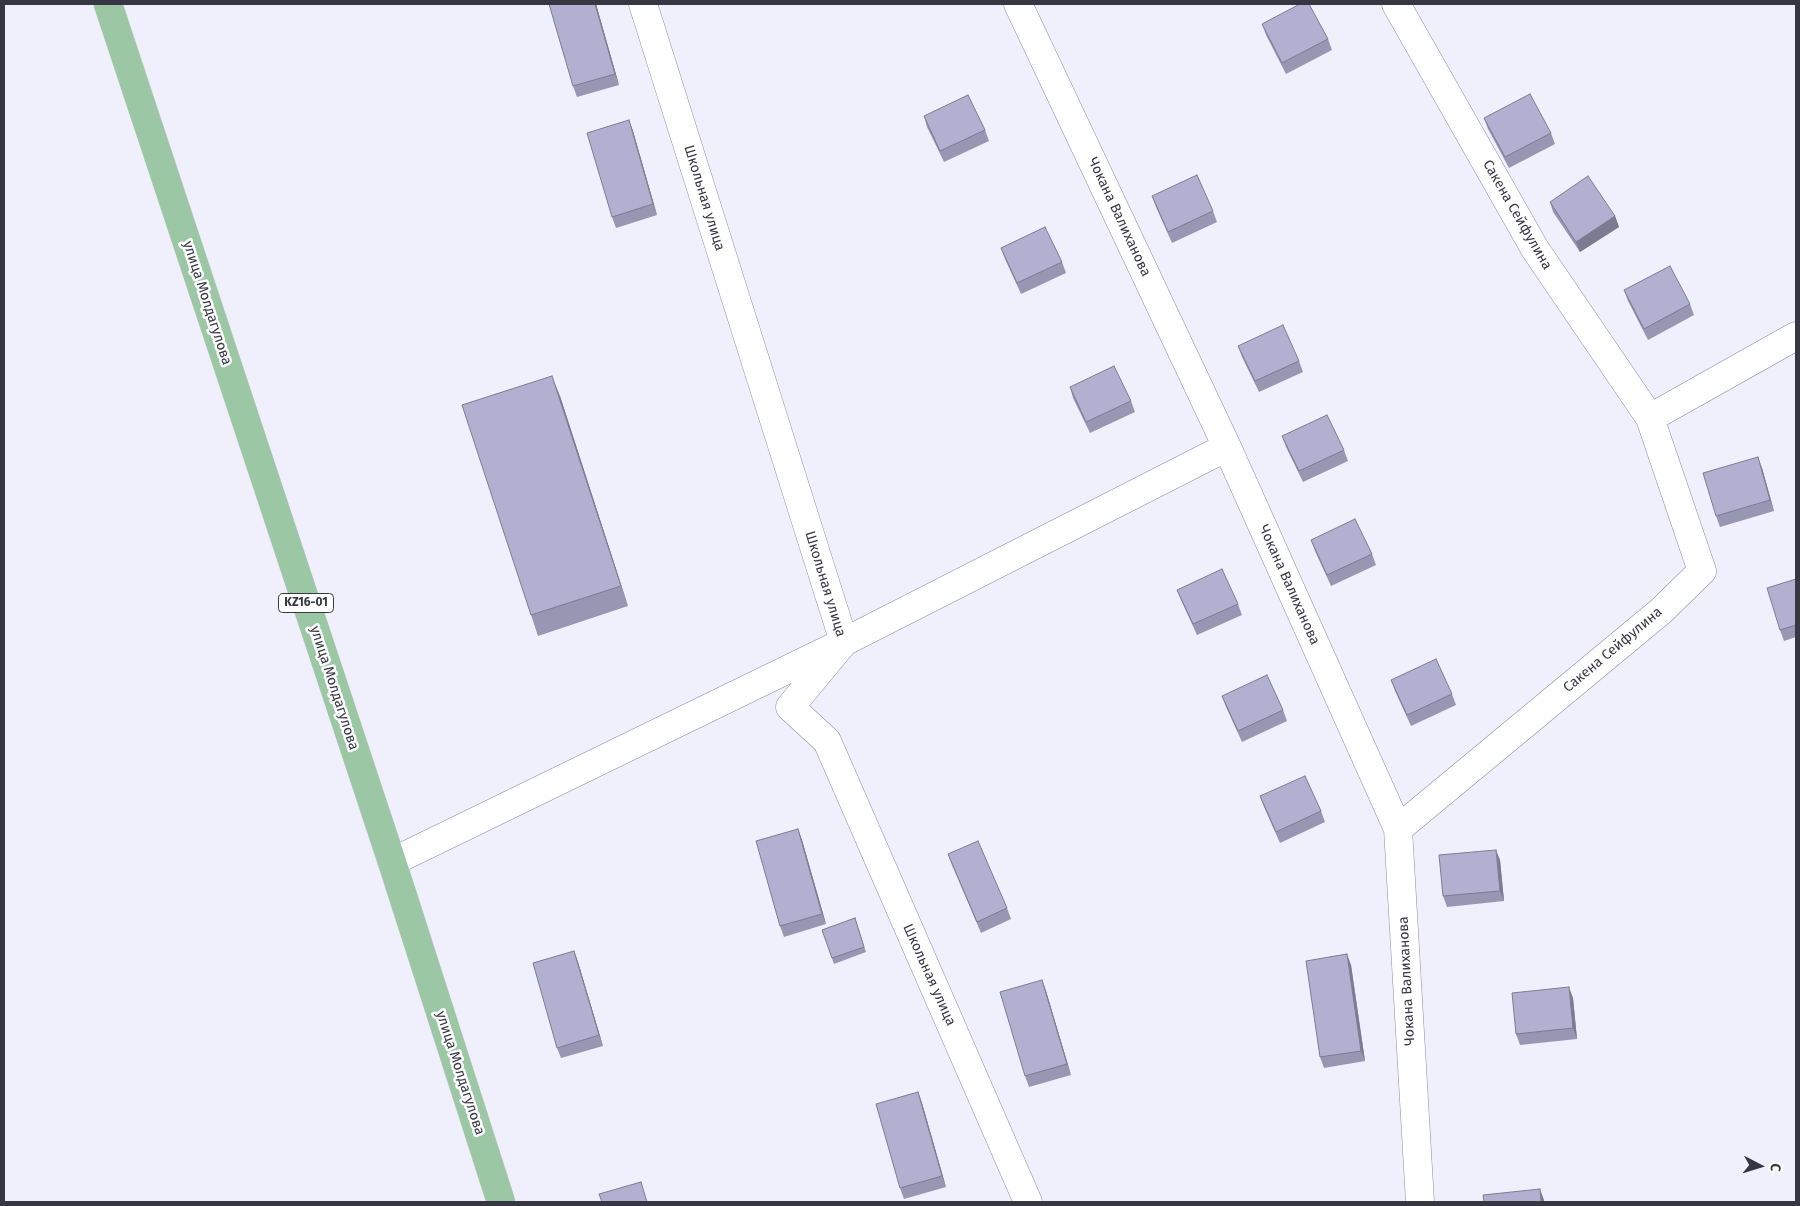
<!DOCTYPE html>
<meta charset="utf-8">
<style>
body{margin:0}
#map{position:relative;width:1800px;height:1206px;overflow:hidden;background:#f0f0fd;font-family:"Fira Sans",sans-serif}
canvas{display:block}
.frame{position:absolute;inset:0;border:5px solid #373743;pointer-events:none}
.north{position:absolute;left:1735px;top:1141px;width:50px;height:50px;-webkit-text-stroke:4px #fff;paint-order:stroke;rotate:95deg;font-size:14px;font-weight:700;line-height:20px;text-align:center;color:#373743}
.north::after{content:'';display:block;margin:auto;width:18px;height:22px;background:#373743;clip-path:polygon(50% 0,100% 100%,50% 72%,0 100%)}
</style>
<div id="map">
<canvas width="1800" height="1206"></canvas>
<div class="frame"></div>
<div class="north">С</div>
</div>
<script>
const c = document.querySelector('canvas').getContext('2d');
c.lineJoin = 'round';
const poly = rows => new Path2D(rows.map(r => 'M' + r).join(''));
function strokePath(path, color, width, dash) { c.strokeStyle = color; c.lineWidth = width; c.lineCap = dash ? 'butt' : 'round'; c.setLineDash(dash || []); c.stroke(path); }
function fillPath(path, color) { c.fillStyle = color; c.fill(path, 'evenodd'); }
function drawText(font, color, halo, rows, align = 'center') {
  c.font = font + ' "Fira Sans",sans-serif'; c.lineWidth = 5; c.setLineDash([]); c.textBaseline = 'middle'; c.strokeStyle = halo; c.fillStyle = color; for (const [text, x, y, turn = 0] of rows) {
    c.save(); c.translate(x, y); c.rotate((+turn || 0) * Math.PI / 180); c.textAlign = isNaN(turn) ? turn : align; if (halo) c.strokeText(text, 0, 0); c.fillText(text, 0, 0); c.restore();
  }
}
const minor = poly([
 [643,4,844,642,790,707,827,741,1028,1202],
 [1018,4,1227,447,1398,829,1420,1202],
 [1396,4,1535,249,1650,418,1702,571,1661,611,1398,829],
 [1650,418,1796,336],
 [392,862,844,642,1227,447]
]);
const major = poly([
 [108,4,392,862,501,1202]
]);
strokePath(minor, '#8b8ba9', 29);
strokePath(major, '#cfcfd2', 29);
strokePath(minor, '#fff', 28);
strokePath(major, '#9bc7a4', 28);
fillPath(poly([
 [549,4,596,4,619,85,577,97,573,86],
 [1262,24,1328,39,1332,50,1286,74,1266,35],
 [924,116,985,130,989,141,944,162,927,127],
 [1484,118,1551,133,1555,144,1509,168,1488,129],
 [629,120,633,131,657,215,616,228,612,217],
 [1152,196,1213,211,1217,222,1172,243,1156,207],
 [1550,202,1615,216,1619,227,1580,252,1553,212],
 [1001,248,1062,262,1066,273,1021,294,1005,259],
 [1624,290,1690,304,1694,315,1648,340,1628,301],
 [1238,346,1299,361,1303,372,1259,392,1242,357],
 [1070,387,1131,401,1135,412,1090,433,1073,398],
 [560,396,628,606,538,636,531,615],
 [1282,436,1344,450,1348,461,1303,482,1286,447],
 [1762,468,1774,511,1720,527,1716,516],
 [1311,540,1372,554,1376,565,1331,586,1315,551],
 [1796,579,1796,637,1784,641,1780,630],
 [1177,590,1238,604,1242,615,1197,635,1181,600],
 [1391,680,1452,694,1456,705,1411,726,1395,691],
 [1222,696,1283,710,1287,721,1242,742,1226,707],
 [1260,796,1321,811,1325,822,1280,843,1264,807],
 [798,829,802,840,826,924,784,937,780,926],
 [948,854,1007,908,1011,919,981,933,952,865],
 [1500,860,1504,901,1447,907,1443,896],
 [855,918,866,952,834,964,822,930],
 [574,951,578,962,603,1046,561,1058,557,1048],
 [1351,965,1365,1061,1324,1068,1320,1057],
 [1042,980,1046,991,1071,1075,1029,1087,1025,1076],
 [1573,998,1577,1039,1520,1045,1516,1034],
 [918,1092,922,1103,946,1187,904,1199,900,1188]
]), '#9897b3');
fillPath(poly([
 [595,4,596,4,619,85,615,74],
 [629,120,633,131,657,215,653,204],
 [1615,216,1619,227,1580,252,1576,242],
 [552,376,560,396,628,606,621,586],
 [1758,457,1762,468,1774,511,1770,500],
 [798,829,802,840,826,924,822,914],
 [1496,850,1500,860,1504,901,1500,891],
 [574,951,578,962,603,1046,599,1035],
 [1347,954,1351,965,1365,1061,1361,1051],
 [1042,980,1046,991,1071,1075,1067,1064],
 [1569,987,1573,998,1577,1039,1573,1028],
 [918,1092,922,1103,946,1187,942,1176],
 [1540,1189,1544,1200,1544,1202,1541,1202]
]), '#7c7b92');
const building = poly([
 [549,4,595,4,615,74,573,86,549,4],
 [1300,4,1309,4,1328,39,1282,63,1262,24,1300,4],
 [1530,94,1551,133,1505,157,1484,118,1530,94],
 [968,95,985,130,940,151,924,116,968,95],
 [629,120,653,204,612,217,587,133,629,120],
 [1197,175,1213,211,1168,232,1152,196,1197,175],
 [1588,176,1615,216,1576,242,1550,202,1588,176],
 [1045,227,1062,262,1017,283,1001,248,1045,227],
 [1670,266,1690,304,1644,329,1624,290,1670,266],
 [1283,325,1299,361,1255,381,1238,346,1283,325],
 [1114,366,1131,401,1086,422,1070,387,1114,366],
 [552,376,621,586,531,615,462,405,552,376],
 [1327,415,1344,450,1299,471,1282,436,1327,415],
 [1758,457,1770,500,1716,516,1703,473,1758,457],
 [1355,519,1372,554,1327,575,1311,540,1355,519],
 [1222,569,1238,604,1193,624,1177,590,1222,569],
 [1796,579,1796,625,1780,630,1767,588,1796,579],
 [1436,659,1452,694,1407,715,1391,680,1436,659],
 [1267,675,1283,710,1238,731,1222,696,1267,675],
 [1305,776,1321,811,1276,832,1260,796,1305,776],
 [798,829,822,914,780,926,756,841,798,829],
 [978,841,1007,908,977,922,948,854,978,841],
 [1496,850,1500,891,1443,896,1439,855,1496,850],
 [855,918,864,947,832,958,822,930,855,918],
 [574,951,599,1035,557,1048,533,963,574,951],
 [1347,954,1361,1051,1320,1057,1306,961,1347,954],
 [1042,980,1067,1064,1025,1076,1000,992,1042,980],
 [1569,987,1573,1028,1516,1034,1512,993,1569,987],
 [918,1092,942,1176,900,1188,876,1104,918,1092],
 [641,1182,647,1202,602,1202,599,1194,641,1182],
 [1540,1189,1541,1202,1484,1202,1483,1195,1540,1189]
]);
fillPath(building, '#b1b0d0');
strokePath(building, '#7c7b92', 1);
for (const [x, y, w] of [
 [306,603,55]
]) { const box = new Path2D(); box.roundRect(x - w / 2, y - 9.5, w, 19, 4); c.fillStyle = '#fff'; c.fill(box); strokePath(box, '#373743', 1); }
drawText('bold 12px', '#373743', null, [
 ["KZ16-01",306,603]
]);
drawText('14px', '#373743', '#fff', [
 ["Школьная улица",704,198,73],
 ["Сакена Сейфулина",1517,215,60],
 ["Чокана Валиханова",1119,217,65],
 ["улица Молдагулова",207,303,72],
 ["Школьная улица",825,584,73],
 ["Чокана Валиханова",1289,585,66],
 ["Сакена Сейфулина",1613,650,-40],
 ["улица Молдагулова",334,688,72],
 ["Школьная улица",929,975,66],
 ["Чокана Валиханова",1407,981,-93],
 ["улица Молдагулова",460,1073,72]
]);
</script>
